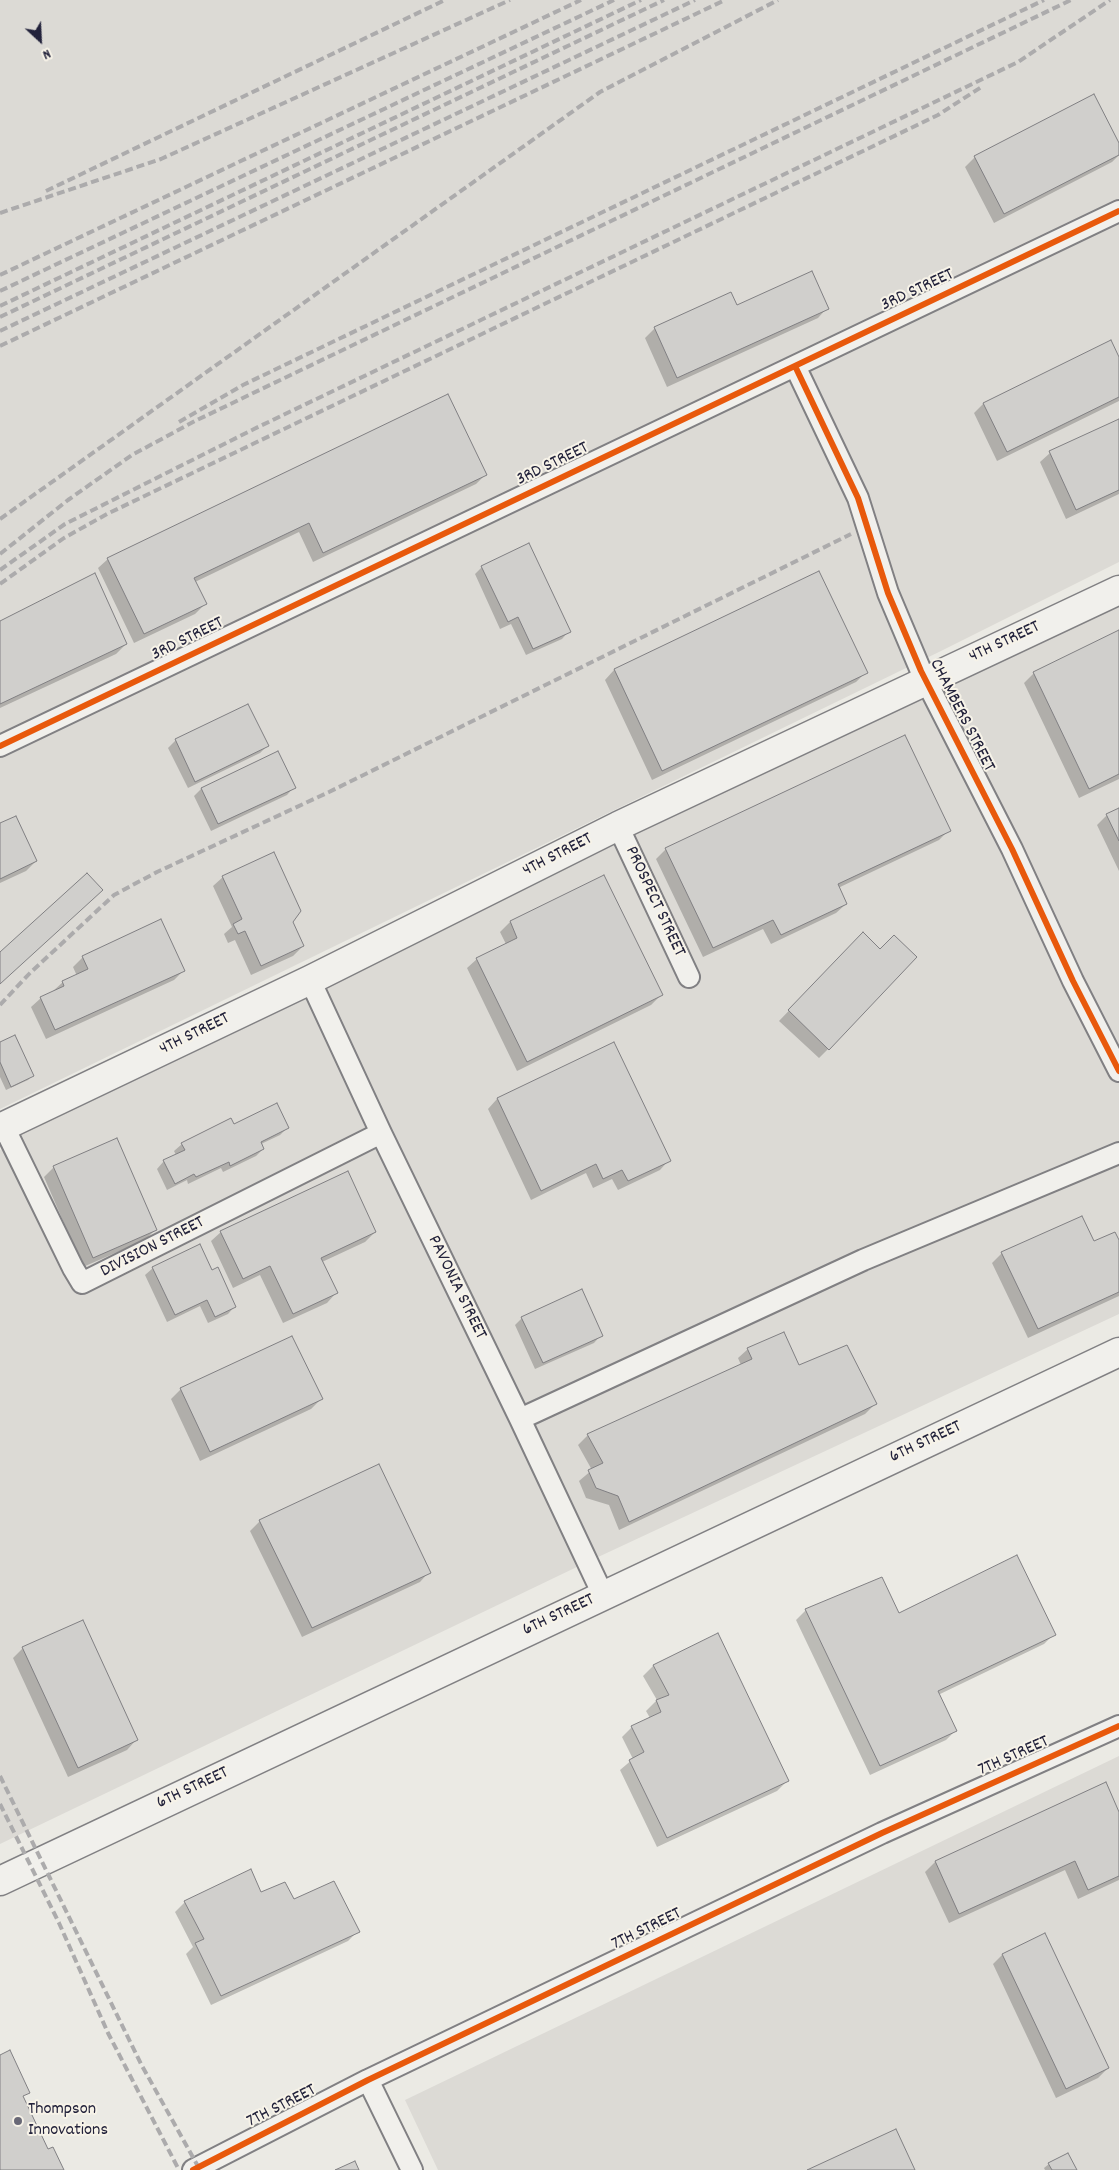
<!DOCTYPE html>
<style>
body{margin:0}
#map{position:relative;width:1119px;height:2170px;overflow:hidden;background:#ebeae4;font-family:Dekko,sans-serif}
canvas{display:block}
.north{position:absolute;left:15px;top:15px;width:50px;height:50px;-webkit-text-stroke:4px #f7f3e8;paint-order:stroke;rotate:155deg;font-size:14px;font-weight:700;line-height:20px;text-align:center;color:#22223b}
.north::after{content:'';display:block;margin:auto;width:18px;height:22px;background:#22223b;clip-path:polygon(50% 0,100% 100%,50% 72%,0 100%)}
</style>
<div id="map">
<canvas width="1119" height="2170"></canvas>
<div class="north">N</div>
</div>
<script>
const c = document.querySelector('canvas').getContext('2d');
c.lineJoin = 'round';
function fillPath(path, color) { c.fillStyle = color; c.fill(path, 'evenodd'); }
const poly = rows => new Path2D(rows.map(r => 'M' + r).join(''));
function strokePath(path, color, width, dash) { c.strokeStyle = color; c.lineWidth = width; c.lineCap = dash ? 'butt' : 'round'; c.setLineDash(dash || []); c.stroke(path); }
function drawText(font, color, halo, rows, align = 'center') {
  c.font = font + ' Dekko,sans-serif'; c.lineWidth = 4; c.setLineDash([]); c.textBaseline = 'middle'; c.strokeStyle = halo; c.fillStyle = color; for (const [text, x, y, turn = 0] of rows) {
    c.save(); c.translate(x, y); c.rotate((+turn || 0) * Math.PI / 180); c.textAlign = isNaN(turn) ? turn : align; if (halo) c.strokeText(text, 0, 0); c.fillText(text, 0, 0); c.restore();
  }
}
fillPath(poly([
 [0,0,1119,0,1119,562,941,651,0,1109],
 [1119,603,1119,1314,581,1565,0,1844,0,1150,7,1148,2,1136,305,989,613,845,943,682],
 [1119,1756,1119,2170,438,2170,405,2100]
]), '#dcdad5');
fillPath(poly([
 [1119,146,1119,155,1112,162,994,223,965,167,975,157],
 [827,308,818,318,667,387,645,338,655,328],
 [1119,360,1119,401,997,461,974,413,983,404],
 [1119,420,1119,494,1066,519,1040,462,1050,453],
 [485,475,476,484,313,562,299,532,195,582,205,604,195,614,134,643,98,568,108,559],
 [482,567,569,631,562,639,526,655,511,624,500,629,475,574],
 [818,573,866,672,856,682,652,780,605,680,614,670],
 [0,623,126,644,116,654,0,708],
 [1119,632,1119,779,1079,798,1024,683,1034,673],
 [248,706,267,746,260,753,188,788,168,748,176,740],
 [294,787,287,795,211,831,194,796,201,789],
 [1119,810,1119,871,1097,825,1107,815],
 [0,825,36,861,26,871,0,883],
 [949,830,939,840,838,888,846,904,836,913,771,944,763,929,703,957,656,859,666,849],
 [223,877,292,922,303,946,293,956,251,975,235,940,228,943,224,934,232,927,213,886],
 [604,877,661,995,651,1005,517,1071,467,968,477,959,506,944,500,932,510,922],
 [853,944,828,1049,819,1058,779,1021],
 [83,957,184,970,174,980,46,1039,31,1007,41,998,52,992,63,982,77,976,73,967],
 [0,1043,32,1076,28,1080,6,1090,0,1077],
 [613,1044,669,1160,660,1170,618,1190,612,1179,593,1188,586,1173,531,1200,488,1109,497,1099],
 [234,1126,287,1128,280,1135,261,1144,263,1149,256,1156,223,1172,221,1168,188,1184,187,1180,167,1190,157,1169,164,1161,176,1155,174,1151,182,1144],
 [54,1167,155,1230,145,1240,83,1267,44,1177],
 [1082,1217,1094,1243,1119,1243,1119,1296,1028,1338,992,1263,1002,1253],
 [221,1232,375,1232,365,1242,322,1262,336,1293,327,1303,283,1323,260,1275,233,1288,211,1241],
 [153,1268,212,1271,235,1306,228,1314,208,1323,200,1306,167,1322,145,1275],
 [522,1318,601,1335,594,1343,535,1369,515,1325],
 [748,1349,798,1367,875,1404,865,1414,619,1530,609,1505,586,1498,579,1481,592,1470,578,1445,588,1435,741,1365,738,1358],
 [181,1389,321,1399,311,1409,200,1461,171,1399],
 [260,1521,429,1572,420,1582,302,1637,250,1531],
 [806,1610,899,1615,1054,1634,1044,1644,938,1695,956,1730,946,1740,870,1775,796,1620],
 [717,1635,787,1781,777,1791,657,1847,620,1770,633,1759,622,1737,632,1727,650,1718,646,1711,657,1700,643,1676,653,1666],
 [23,1648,136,1740,127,1750,68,1777,13,1658],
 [1105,1784,1119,1815,1119,1880,1078,1899,1065,1870,949,1923,925,1872,935,1862],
 [261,1893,294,1901,358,1931,348,1941,211,2005,186,1954,193,1947,175,1912,185,1902],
 [1002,1955,1108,2068,1098,2078,1056,2098,993,1964],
 [1049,2164,1076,2170,1045,2170,1044,2168]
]), '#0003');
const building = poly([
 [1094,94,1119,143,1119,155,1004,214,974,156,1094,94],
 [812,271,829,309,677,378,654,327,731,292,737,305,812,271],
 [1111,340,1119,357,1119,397,1007,452,983,403,1111,340],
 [448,394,487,475,323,553,309,523,194,578,207,604,144,634,107,558,448,394],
 [1119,419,1119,490,1076,510,1049,451,1119,419],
 [529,543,571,632,533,649,518,617,508,622,481,566,529,543],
 [819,571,868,673,662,771,614,669,819,571],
 [95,573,127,644,0,704,0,621,95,573],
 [1119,630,1119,774,1089,789,1033,672,1119,630],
 [248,704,269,746,195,782,175,739,248,704],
 [905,735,951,831,838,884,847,904,781,935,773,920,713,948,665,848,905,735],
 [278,751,296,788,218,824,201,788,278,751],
 [1119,808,1119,841,1106,814,1119,808],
 [16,816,37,861,0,879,0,823,16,816],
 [274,852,301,911,293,922,304,946,261,966,245,931,238,934,233,924,242,919,222,876,274,852],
 [87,873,103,890,0,984,0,952,87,873],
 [604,875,663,995,527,1062,476,958,517,938,510,921,604,875],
 [161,919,185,971,55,1030,40,997,64,986,62,981,88,969,82,956,161,919],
 [863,932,880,949,894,935,917,957,829,1050,788,1010,863,932],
 [15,1035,34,1076,11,1087,0,1062,0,1042,15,1035],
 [614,1042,671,1161,628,1181,622,1170,603,1179,596,1164,541,1191,497,1098,614,1042],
 [277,1103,289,1128,261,1142,264,1149,230,1166,229,1162,196,1177,194,1174,175,1184,163,1160,185,1150,181,1143,231,1118,234,1124,277,1103],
 [117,1138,157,1230,93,1258,53,1166,117,1138],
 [348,1171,376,1232,321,1258,338,1293,293,1314,270,1266,243,1279,220,1231,348,1171],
 [1082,1216,1094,1241,1115,1232,1119,1240,1119,1292,1038,1329,1001,1252,1082,1216],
 [200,1244,212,1270,218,1267,236,1307,215,1317,207,1300,175,1315,152,1267,200,1244],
 [582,1289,603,1336,543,1363,521,1317,582,1289],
 [784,1332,799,1365,847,1345,877,1404,629,1522,618,1496,596,1488,588,1470,603,1463,587,1434,752,1359,747,1348,784,1332],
 [292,1336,323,1399,210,1452,180,1388,292,1336],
 [379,1464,431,1573,312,1628,259,1520,379,1464],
 [1017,1555,1056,1635,938,1691,957,1731,880,1766,805,1609,882,1577,899,1613,1017,1555],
 [83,1620,138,1740,78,1768,22,1647,83,1620],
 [718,1633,789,1781,667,1838,629,1760,644,1752,631,1726,661,1712,656,1700,669,1695,653,1665,718,1633],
 [1106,1782,1119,1812,1119,1876,1088,1890,1075,1861,959,1914,935,1861,1106,1782],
 [251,1869,261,1892,285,1882,294,1899,334,1881,360,1932,221,1996,195,1943,204,1939,184,1901,251,1869],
 [1045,1933,1109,2068,1066,2089,1002,1954,1045,1933],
 [10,2050,30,2093,23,2096,48,2149,53,2147,64,2170,0,2170,0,2055,10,2050],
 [896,2129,915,2170,807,2170,896,2129],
 [1068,2153,1077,2170,1052,2170,1048,2163,1068,2153],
 [355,2161,359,2170,335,2170,355,2161]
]);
fillPath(building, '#d0cfcc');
strokePath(building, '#818083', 1);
const street = poly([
 [795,366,858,498,888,593,921,671,1012,849,1073,981,1119,1071],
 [0,746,1119,211],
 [618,826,689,977],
 [310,980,381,1133,520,1419,603,1595],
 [4,1127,73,1268,82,1283,381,1133],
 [520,1419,863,1260,1119,1153],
 [368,2080,412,2170],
 [193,2170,368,2080,882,1833,1119,1726]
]);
const secondary = poly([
 [0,1128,310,980,618,826,1119,590],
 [0,1881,1119,1352]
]);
strokePath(street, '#818083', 24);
strokePath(secondary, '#818083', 31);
strokePath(street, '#f1f0ec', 20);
strokePath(secondary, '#f1f0ec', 28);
strokePath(poly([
 [46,191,445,0],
 [0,213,161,159,510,0],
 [0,275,581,0],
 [0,291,614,0],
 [0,306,641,0],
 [0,317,664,0],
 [0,331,695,0],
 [0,346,725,0],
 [179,422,243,385,1044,0],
 [0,519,600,92,778,0],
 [0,554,68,500,132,455,195,421,1071,0],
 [0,570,65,524,254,429,1018,62,1110,0],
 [0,584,64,538,107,514,938,115,983,86],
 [0,1005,30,973,114,895,157,872,329,792,851,534],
 [0,1776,141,2064,200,2170],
 [0,1804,59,1923,108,2033,179,2170]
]), '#acabac', 4, [8, 4]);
strokePath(poly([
 [795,366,858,498,888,593,921,671,1012,849,1073,981,1119,1071],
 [0,746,1119,211],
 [193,2170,368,2080,882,1833,1119,1726]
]), '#e8590c', 6);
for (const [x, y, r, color] of [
 [18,2121,5,"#686876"]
]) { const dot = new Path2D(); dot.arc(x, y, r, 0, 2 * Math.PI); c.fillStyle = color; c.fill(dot); strokePath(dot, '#f7f3e8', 2); }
drawText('18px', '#22223b', '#f7f3e8', [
 ["3RD STREET",918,291,-25],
 ["3RD STREET",553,465,-26],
 ["3RD STREET",188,640,-26],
 ["4TH STREET",1005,643,-25],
 ["CHAMBERS STREET",961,716,63],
 ["4TH STREET",558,856,-27],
 ["PROSPECT STREET",654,902,65],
 ["4TH STREET",195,1035,-26],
 ["DIVISION STREET",153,1248,-27],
 ["PAVONIA STREET",456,1288,64],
 ["6TH STREET",926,1443,-25],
 ["6TH STREET",559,1616,-25],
 ["7TH STREET",1014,1757,-24],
 ["6TH STREET",193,1789,-25],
 ["7TH STREET",647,1930,-26],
 ["7TH STREET",282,2107,-27]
]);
drawText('18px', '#22223b', '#f7f3e8', [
 ["Thompson",28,2111],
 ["Innovations",28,2132]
], 'left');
</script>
